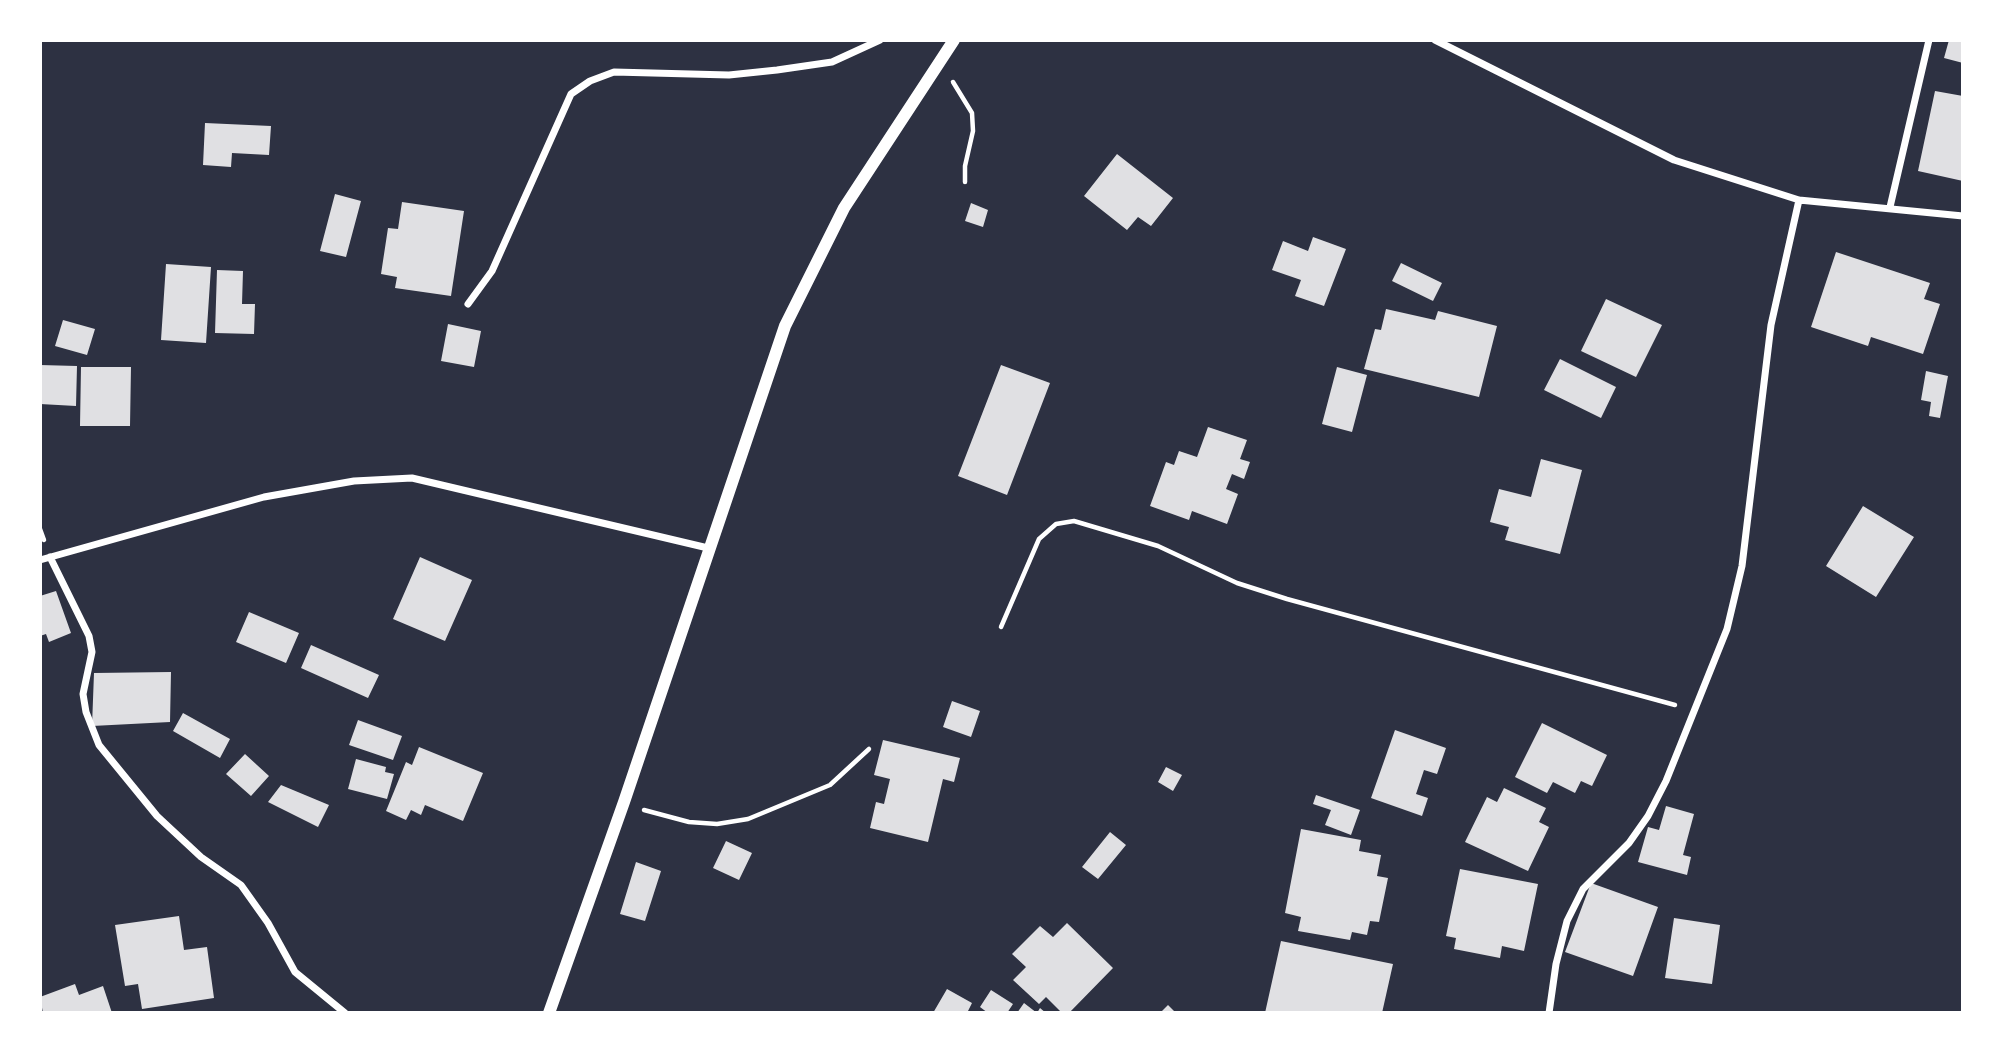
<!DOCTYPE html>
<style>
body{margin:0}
#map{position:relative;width:2003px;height:1053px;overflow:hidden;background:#2d3142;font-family:Inter,sans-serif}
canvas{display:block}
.frame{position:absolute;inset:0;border:42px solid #fff;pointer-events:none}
</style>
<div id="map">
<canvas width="2003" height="1053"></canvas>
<div class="frame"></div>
</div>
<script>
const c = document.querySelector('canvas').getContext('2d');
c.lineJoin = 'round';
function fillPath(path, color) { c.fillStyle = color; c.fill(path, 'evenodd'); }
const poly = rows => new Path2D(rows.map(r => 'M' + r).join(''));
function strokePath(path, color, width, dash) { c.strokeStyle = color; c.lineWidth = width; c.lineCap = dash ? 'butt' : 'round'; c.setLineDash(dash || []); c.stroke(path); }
fillPath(poly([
 [1949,40,1963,40,1963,63,1944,58],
 [1935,91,1963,96,1963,181,1918,171],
 [205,123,271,126,269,155,232,153,231,167,203,165],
 [1117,154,1173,198,1151,226,1138,217,1127,230,1084,196],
 [335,194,361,201,346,257,320,251],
 [402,202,464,211,451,296,395,288,397,277,381,274,388,228,398,229],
 [971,203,988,210,983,227,965,221],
 [1313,237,1346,249,1324,306,1295,296,1301,280,1272,270,1283,241,1308,251],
 [1836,252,1930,283,1924,299,1940,304,1923,354,1871,337,1868,346,1811,327],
 [1401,263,1442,283,1433,301,1392,281],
 [166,264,211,267,206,343,161,340],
 [217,270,243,271,242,304,255,304,254,334,215,333],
 [1606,299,1662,325,1636,377,1581,351],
 [1386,309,1435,320,1438,311,1497,326,1479,397,1364,369,1375,329,1381,330],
 [63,320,95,329,87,355,55,346],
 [448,324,481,331,474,367,441,361],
 [1560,359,1616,387,1601,418,1544,390],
 [40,365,77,366,76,406,40,404],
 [1001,365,1050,383,1007,495,958,476],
 [81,367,131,367,130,426,80,426],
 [1337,367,1367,375,1352,432,1322,424],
 [1926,371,1948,376,1940,418,1929,416,1931,402,1921,400],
 [1208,427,1247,440,1240,459,1250,462,1244,479,1232,474,1226,489,1238,494,1227,524,1192,511,1189,520,1150,506,1166,462,1174,465,1179,451,1197,457],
 [1541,459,1582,470,1560,554,1505,540,1509,527,1490,522,1499,489,1531,497],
 [1863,506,1914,537,1876,597,1826,566],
 [420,557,472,580,445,641,393,619],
 [56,591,71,633,49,642,46,634,40,636,40,596],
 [249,612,299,633,286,663,236,642],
 [311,645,379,675,368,698,301,668],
 [171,672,170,722,92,726,94,673],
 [952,701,980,711,971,737,943,727],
 [183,713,230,739,220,758,173,731],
 [358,720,402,736,393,760,349,745],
 [1542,723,1607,755,1592,786,1581,781,1575,793,1553,782,1547,793,1515,777],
 [1395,730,1446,748,1437,774,1424,770,1416,794,1428,798,1422,816,1371,798],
 [883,740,960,758,954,782,943,779,928,842,870,828,876,802,884,804,890,779,874,775],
 [419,747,483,773,463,821,425,805,421,815,411,810,406,820,386,811,406,762,412,765],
 [245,754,269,776,251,796,226,774],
 [356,759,386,767,385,772,394,774,387,799,348,789],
 [1166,767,1182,775,1173,791,1158,782],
 [281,785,329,805,318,827,268,802],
 [1504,788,1546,808,1539,822,1549,827,1528,871,1465,842,1487,797,1497,802],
 [1316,795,1360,810,1351,835,1325,825,1331,810,1313,804],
 [1666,806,1694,814,1683,855,1691,857,1687,875,1638,862,1648,827,1659,830],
 [1301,829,1361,840,1359,851,1381,855,1377,876,1388,878,1379,922,1370,921,1367,935,1352,932,1350,940,1298,931,1301,917,1285,913],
 [1110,832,1126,845,1098,879,1082,867],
 [726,841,752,853,739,880,713,868],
 [636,862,661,871,645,921,620,914],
 [1460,869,1538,884,1524,951,1502,946,1500,958,1454,949,1456,938,1446,936],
 [1591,883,1658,907,1633,976,1565,952],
 [179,916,184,950,207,947,214,998,142,1009,138,984,125,986,115,925],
 [1674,918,1720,925,1712,984,1665,978],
 [1067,923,1113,968,1069,1013,1062,1013,1046,997,1039,1004,1013,980,1026,967,1012,954,1040,926,1053,937],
 [1281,941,1393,964,1382,1013,1265,1013],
 [75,984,79,995,103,986,112,1013,43,1013,40,997],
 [947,989,972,1003,967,1013,933,1013],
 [991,990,1013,1004,1007,1013,988,1013,980,1007],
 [1024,1003,1037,1013,1040,1008,1046,1013,1017,1013],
 [1168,1005,1176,1013,1160,1013]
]), '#e0e0e3');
strokePath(poly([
 [953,82,972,113,973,131,965,166,965,182],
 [40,529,44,540],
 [1001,627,1039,539,1056,524,1074,521,1158,546,1237,583,1287,599,1675,705],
 [644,810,689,822,717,824,748,819,830,785,869,749]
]), '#fff', 4.5);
strokePath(poly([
 [1435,40,1674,160,1799,200,1963,216],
 [1890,207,1929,40],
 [468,304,492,271,571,94,590,81,614,72,729,75,777,70,832,62,880,40],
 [50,557,89,636,92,652,83,694,86,712,99,745,157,816,201,857,241,885,268,923,295,972,345,1013],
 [40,560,264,497,354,481,412,478,708,548],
 [1549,1013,1556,964,1567,921,1583,889,1629,843,1648,816,1666,781,1727,629,1742,566,1771,325,1799,200]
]), '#fff', 7);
strokePath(poly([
 [549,1013,624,802,785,326,844,208,954,40]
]), '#fff', 12);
</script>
